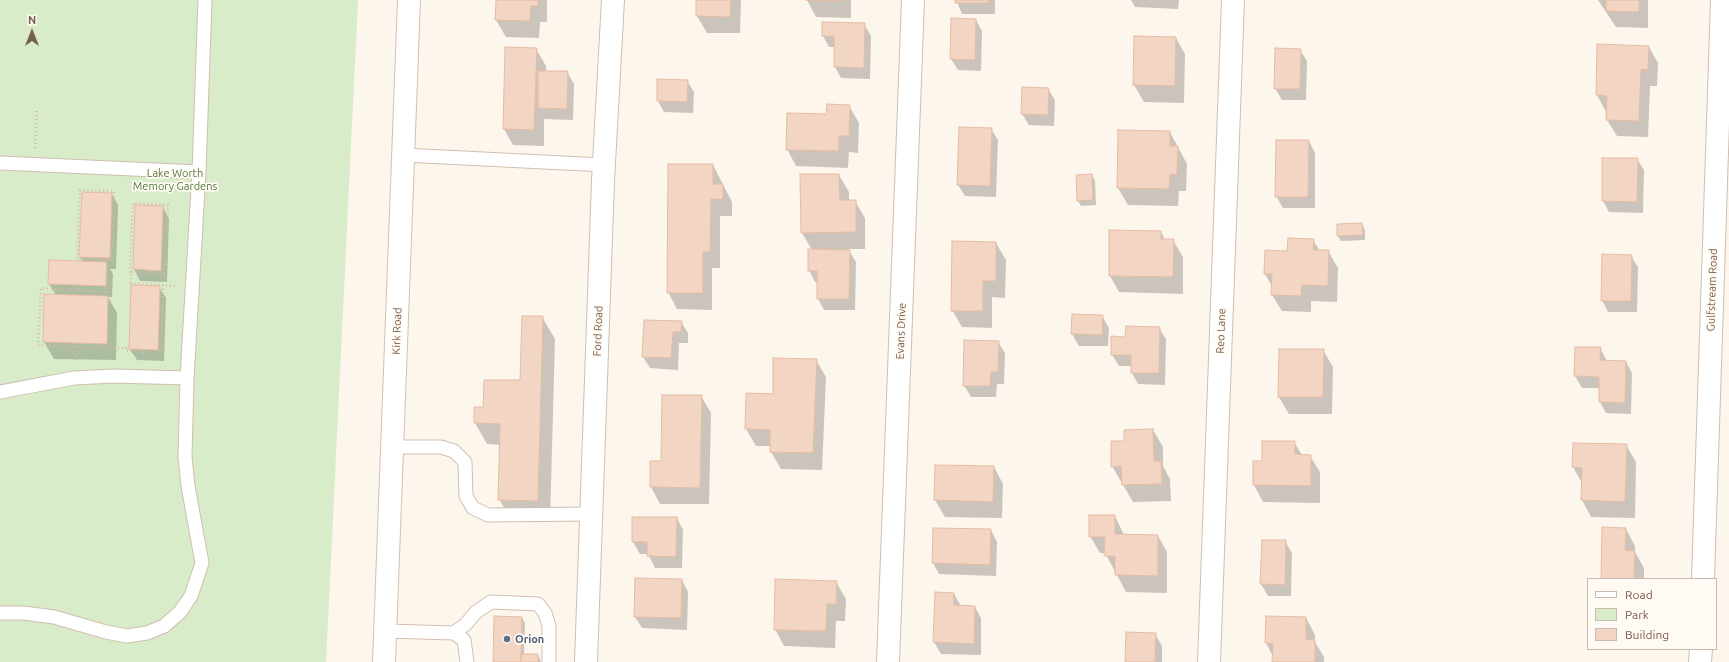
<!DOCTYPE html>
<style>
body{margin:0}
#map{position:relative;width:1729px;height:662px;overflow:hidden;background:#fdf6ec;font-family:Ubuntu,sans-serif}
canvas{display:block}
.legend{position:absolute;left:1587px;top:578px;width:130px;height:72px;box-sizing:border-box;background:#fffaf3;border:1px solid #cabbb1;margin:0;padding:5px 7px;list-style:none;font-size:12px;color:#7a5c4d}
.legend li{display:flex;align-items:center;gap:8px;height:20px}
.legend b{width:20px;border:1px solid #cabbb1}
.north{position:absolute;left:12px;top:12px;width:40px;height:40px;-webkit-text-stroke:3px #fffaf3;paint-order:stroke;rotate:0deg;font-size:11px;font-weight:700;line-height:16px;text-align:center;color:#7a5c4d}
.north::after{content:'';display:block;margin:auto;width:14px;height:18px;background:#7a5c4d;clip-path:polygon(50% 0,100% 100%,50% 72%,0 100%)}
</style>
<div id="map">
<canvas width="1729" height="662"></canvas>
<ul class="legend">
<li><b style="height:5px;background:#fff"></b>Road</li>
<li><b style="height:11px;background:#d8ecc9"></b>Park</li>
<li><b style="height:11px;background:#f3d5c3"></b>Building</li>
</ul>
<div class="north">N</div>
</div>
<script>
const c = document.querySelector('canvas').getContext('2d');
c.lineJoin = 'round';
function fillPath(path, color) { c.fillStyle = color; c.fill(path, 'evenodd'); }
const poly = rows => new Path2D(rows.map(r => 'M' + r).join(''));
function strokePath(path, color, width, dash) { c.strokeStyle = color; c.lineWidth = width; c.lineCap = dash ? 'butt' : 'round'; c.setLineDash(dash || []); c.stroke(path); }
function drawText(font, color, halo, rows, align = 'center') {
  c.font = font + ' Ubuntu,sans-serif'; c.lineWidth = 3.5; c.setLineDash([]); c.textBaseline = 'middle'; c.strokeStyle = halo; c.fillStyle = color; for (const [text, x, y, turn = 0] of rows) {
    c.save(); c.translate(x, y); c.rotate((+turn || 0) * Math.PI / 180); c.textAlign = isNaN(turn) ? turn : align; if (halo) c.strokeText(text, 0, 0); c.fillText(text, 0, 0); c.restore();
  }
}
fillPath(poly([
 [0,0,358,0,326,662,0,662]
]), '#d8ecc9');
fillPath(poly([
 [497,0,547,0,547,22,540,22,539,38,506,37,496,20],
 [697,0,741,0,740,33,707,33,697,16],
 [807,0,851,0,851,18,816,17],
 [956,0,995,0,995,14,962,14],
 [1131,0,1179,0,1178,9,1135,7],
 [1598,0,1648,0,1648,28,1616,27],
 [976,20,982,31,981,71,958,70,951,59],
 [864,24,871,36,870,79,841,78,835,67,835,47,829,47,823,36],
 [1135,37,1176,38,1185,54,1184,103,1144,102,1134,85],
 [1649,47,1658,63,1657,86,1650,86,1648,137,1617,136,1607,120,1606,112,1597,95],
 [536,49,546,66,546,72,567,72,574,84,573,120,544,119,544,146,513,145,504,129],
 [1300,50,1307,61,1306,100,1282,100,1275,88],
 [687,81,694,92,693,113,664,112,658,101],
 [1048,89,1055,100,1054,126,1029,125,1022,114],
 [849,106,859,123,858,153,849,152,848,168,796,166,787,149,827,115],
 [991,129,998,140,996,197,965,196,958,185],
 [1119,131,1170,132,1187,164,1186,191,1179,191,1178,206,1128,205,1118,188],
 [1309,141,1315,153,1315,208,1283,208,1276,196],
 [1637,159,1644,170,1643,213,1609,212,1603,201],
 [713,165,732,202,732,216,720,216,720,268,712,268,712,310,677,309,668,292],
 [839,175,849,192,849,201,855,201,865,218,865,249,848,249,856,262,855,310,824,310,818,299,818,282,815,282,809,270,812,250,802,233],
 [1092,175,1095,181,1096,205,1081,206,1078,201],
 [112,194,118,205,116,269,110,269,113,274,112,297,108,297,117,313,116,360,54,359,44,342,56,295,49,284,83,262,80,257],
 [136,206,163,207,169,219,167,282,140,281,134,269],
 [1362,224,1365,230,1365,240,1341,241,1338,236],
 [1161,232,1165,240,1173,240,1183,257,1183,294,1119,292,1110,276],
 [1313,240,1320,251,1328,251,1338,268,1337,302,1311,301,1311,312,1282,311,1272,295,1272,286,1265,274,1288,252],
 [996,243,1006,260,1005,298,992,297,992,328,962,327,952,310],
 [1631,256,1638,267,1637,312,1608,312,1602,300],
 [159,287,166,298,164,361,137,360,130,349],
 [1073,315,1102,316,1109,328,1108,346,1079,346,1072,334],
 [542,317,555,339,550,522,512,521,499,499,501,445,487,444,475,423,484,408,521,381],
 [645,321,681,322,688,333,688,343,679,343,678,370,650,368,643,357],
 [1159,328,1166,339,1165,385,1138,384,1132,373,1132,366,1119,366,1112,355,1126,338],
 [998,342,1005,353,1004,384,997,384,996,397,971,397,964,385],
 [1576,348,1600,348,1607,361,1626,362,1632,373,1631,414,1606,413,1600,402,1600,388,1582,388,1575,376],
 [1323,350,1333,367,1332,414,1289,414,1279,397],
 [816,360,826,377,822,470,781,469,771,452,771,446,756,446,746,429,774,395],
 [701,396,711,413,709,504,660,504,651,487,662,462],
 [1153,430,1163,447,1163,466,1170,479,1171,501,1133,502,1112,466,1125,442],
 [1294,442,1302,455,1310,456,1320,472,1320,503,1263,502,1254,485,1254,462,1263,462],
 [1574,444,1626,445,1636,462,1635,518,1591,517,1582,500,1582,483,1573,467],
 [994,467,1003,484,1002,518,945,517,935,500],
 [1115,516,1124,535,1158,536,1167,552,1167,593,1126,592,1105,553,1100,553,1090,536],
 [633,518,677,518,683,530,682,568,655,568,648,554,640,554,633,542],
 [1626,529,1635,546,1635,552,1644,568,1644,579,1602,579],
 [991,530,997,542,996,576,939,574,933,563],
 [1263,541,1285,541,1292,553,1291,596,1268,596,1261,584],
 [682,580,688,592,687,630,642,628,635,617],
 [836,582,846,599,845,621,836,621,835,648,784,646,775,629],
 [935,593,954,594,961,606,975,607,981,618,981,655,941,654,934,642],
 [522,618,525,623,524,655,538,655,541,662,494,662],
 [1306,618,1315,635,1315,642,1324,657,1324,662,1273,662,1273,656,1266,643],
 [1155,634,1162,646,1162,662,1126,662]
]), '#0003');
const building = poly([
 [496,0,538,0,538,6,531,6,530,21,495,20,496,0],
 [696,0,731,0,730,17,696,16,696,0],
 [806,0,841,0,841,1,806,0],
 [955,0,989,0,989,3,955,3,955,0],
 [1606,0,1639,0,1639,12,1606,11,1606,0],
 [951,18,976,19,975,60,950,59,951,18],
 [822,22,865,23,864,68,834,67,834,36,822,36,822,22],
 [1134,36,1176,37,1175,86,1133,85,1134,36],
 [1597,44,1649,46,1648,70,1641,69,1639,121,1606,120,1607,96,1596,95,1597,44],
 [505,47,537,48,534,130,503,129,505,47],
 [1275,48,1301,49,1300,89,1274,89,1275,48],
 [538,71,568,71,567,109,538,108,538,71],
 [657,79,688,80,687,102,657,101,657,79],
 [1022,87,1049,88,1048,115,1021,114,1022,87],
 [827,104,850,105,849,136,839,136,839,151,786,150,787,113,826,114,827,104],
 [959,127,992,128,990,186,957,185,959,127],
 [1118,130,1170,131,1170,146,1178,146,1177,175,1170,174,1169,189,1117,188,1118,130],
 [1276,140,1309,140,1308,197,1275,197,1276,140],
 [1602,158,1638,158,1637,202,1602,201,1602,158],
 [668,164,713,164,713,184,723,184,723,199,711,199,710,252,703,252,703,293,667,293,668,164],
 [800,174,839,174,840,200,856,200,856,232,801,233,800,174],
 [1092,174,1093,200,1077,201,1076,175,1092,174],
 [82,192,112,193,110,258,79,257,82,192],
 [135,205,163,206,161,271,133,269,135,205],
 [1362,223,1363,235,1337,236,1337,224,1362,223],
 [1109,230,1161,231,1161,239,1174,239,1173,277,1109,276,1109,230],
 [1288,238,1314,239,1313,250,1329,250,1328,286,1302,285,1301,296,1271,295,1272,274,1264,274,1265,250,1287,251,1288,238],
 [952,241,996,242,996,281,983,281,983,311,951,311,952,241],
 [808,249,850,250,849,299,817,299,817,271,808,271,808,249],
 [1602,254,1632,255,1631,301,1601,301,1602,254],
 [49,260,107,262,106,286,48,284,49,260],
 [131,285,160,286,158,350,129,349,131,285],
 [44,294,108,296,107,344,43,342,44,294],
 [1072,314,1103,315,1102,335,1071,334,1072,314],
 [522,316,543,316,538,501,498,500,500,424,474,423,474,407,483,407,484,380,520,380,522,316],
 [644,320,682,321,681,332,673,332,671,358,642,357,644,320],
 [1126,326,1160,327,1159,373,1131,373,1131,355,1111,355,1111,336,1125,337,1126,326],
 [964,340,999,341,998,372,991,372,990,386,963,386,964,340],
 [1575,347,1601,347,1600,360,1626,361,1625,403,1599,402,1599,377,1574,376,1575,347],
 [1279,349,1324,349,1323,397,1278,397,1279,349],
 [773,358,817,359,813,453,770,452,770,430,745,429,746,393,773,394,773,358],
 [662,395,702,395,700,488,650,487,650,461,661,461,662,395],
 [1153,429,1154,461,1161,461,1162,484,1122,485,1121,466,1111,467,1111,441,1124,441,1124,430,1153,429],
 [1262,441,1295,441,1295,454,1311,455,1311,486,1253,485,1253,461,1262,461,1262,441],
 [1573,443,1627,444,1625,502,1581,500,1582,468,1572,467,1573,443],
 [935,465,994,466,993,502,934,500,935,465],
 [1089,515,1115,515,1115,534,1158,535,1158,576,1115,575,1115,556,1104,556,1105,537,1089,537,1089,515],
 [632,517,677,517,676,557,647,556,647,542,632,542,632,517],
 [1602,527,1626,528,1625,550,1635,551,1634,579,1601,579,1602,527],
 [933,528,991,529,990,565,932,563,933,528],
 [1262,540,1286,540,1285,585,1260,584,1262,540],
 [635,578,682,579,681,618,634,617,635,578],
 [775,579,837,581,836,604,827,604,826,631,774,630,775,579],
 [935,592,954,593,954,605,975,606,974,644,933,642,935,592],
 [494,616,522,617,521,662,493,662,494,616],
 [1266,616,1306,617,1306,639,1315,640,1315,662,1272,662,1273,644,1265,643,1266,616],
 [1126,632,1156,633,1155,662,1125,662,1126,632],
 [521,654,538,654,538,662,521,662,521,654]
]);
fillPath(building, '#f3d5c3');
strokePath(building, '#e6bba3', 1);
const lane = poly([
 [403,155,604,165],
 [0,163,199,172,205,0],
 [0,392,74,378,114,376,187,378],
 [392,447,441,447,454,451,465,462,466,496,473,508,488,515,591,514],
 [0,613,24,613,54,617,106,632,127,636,147,633,164,626,180,612,191,596,202,563,188,486,185,457,187,378,199,172],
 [386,631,454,633,464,640,467,662],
 [454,633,466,624,476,612,491,602,538,604,545,613,549,626,549,662]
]);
const street = poly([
 [1703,579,1722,0],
 [586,662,603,181,613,0],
 [888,662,913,0],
 [1209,662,1233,0],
 [1700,662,1701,649]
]);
const secondary = poly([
 [384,662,409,0]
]);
strokePath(lane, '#d1beb0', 15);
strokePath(street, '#d1beb0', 24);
strokePath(secondary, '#d6c0b0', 24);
strokePath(poly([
 [35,148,37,108],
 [131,272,130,271,133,203,168,205,164,273,131,272,131,283,163,285],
 [75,347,38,345,41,288,107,292,107,260,112,260,114,191,80,190,77,259,107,260],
 [75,360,75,347,126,348,126,351,161,352,163,285,176,286]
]), '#d9b8a5', 2.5, [1, 3]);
strokePath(lane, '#fff', 13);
strokePath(street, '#fff', 22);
strokePath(secondary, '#fff', 22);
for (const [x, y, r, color] of [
 [507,639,4,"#5c6f8a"]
]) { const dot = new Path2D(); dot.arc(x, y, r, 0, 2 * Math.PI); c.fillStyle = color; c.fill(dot); strokePath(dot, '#fffaf3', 1.5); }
drawText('11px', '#537a41', '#fffaf3', [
 ["Lake Worth",175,173],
 ["Memory Gardens",175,186]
]);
drawText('11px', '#7a5c4d', '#fffaf3', [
 ["Gulfstream Road",1712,290,-88],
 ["Kirk Road",397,331,-88],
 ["Ford Road",598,331,-88],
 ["Evans Drive",901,331,-88],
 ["Reo Lane",1221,331,-88]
]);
drawText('bold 11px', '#4e5e75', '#fffaf3', [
 ["Orion",515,639]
], 'left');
</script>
